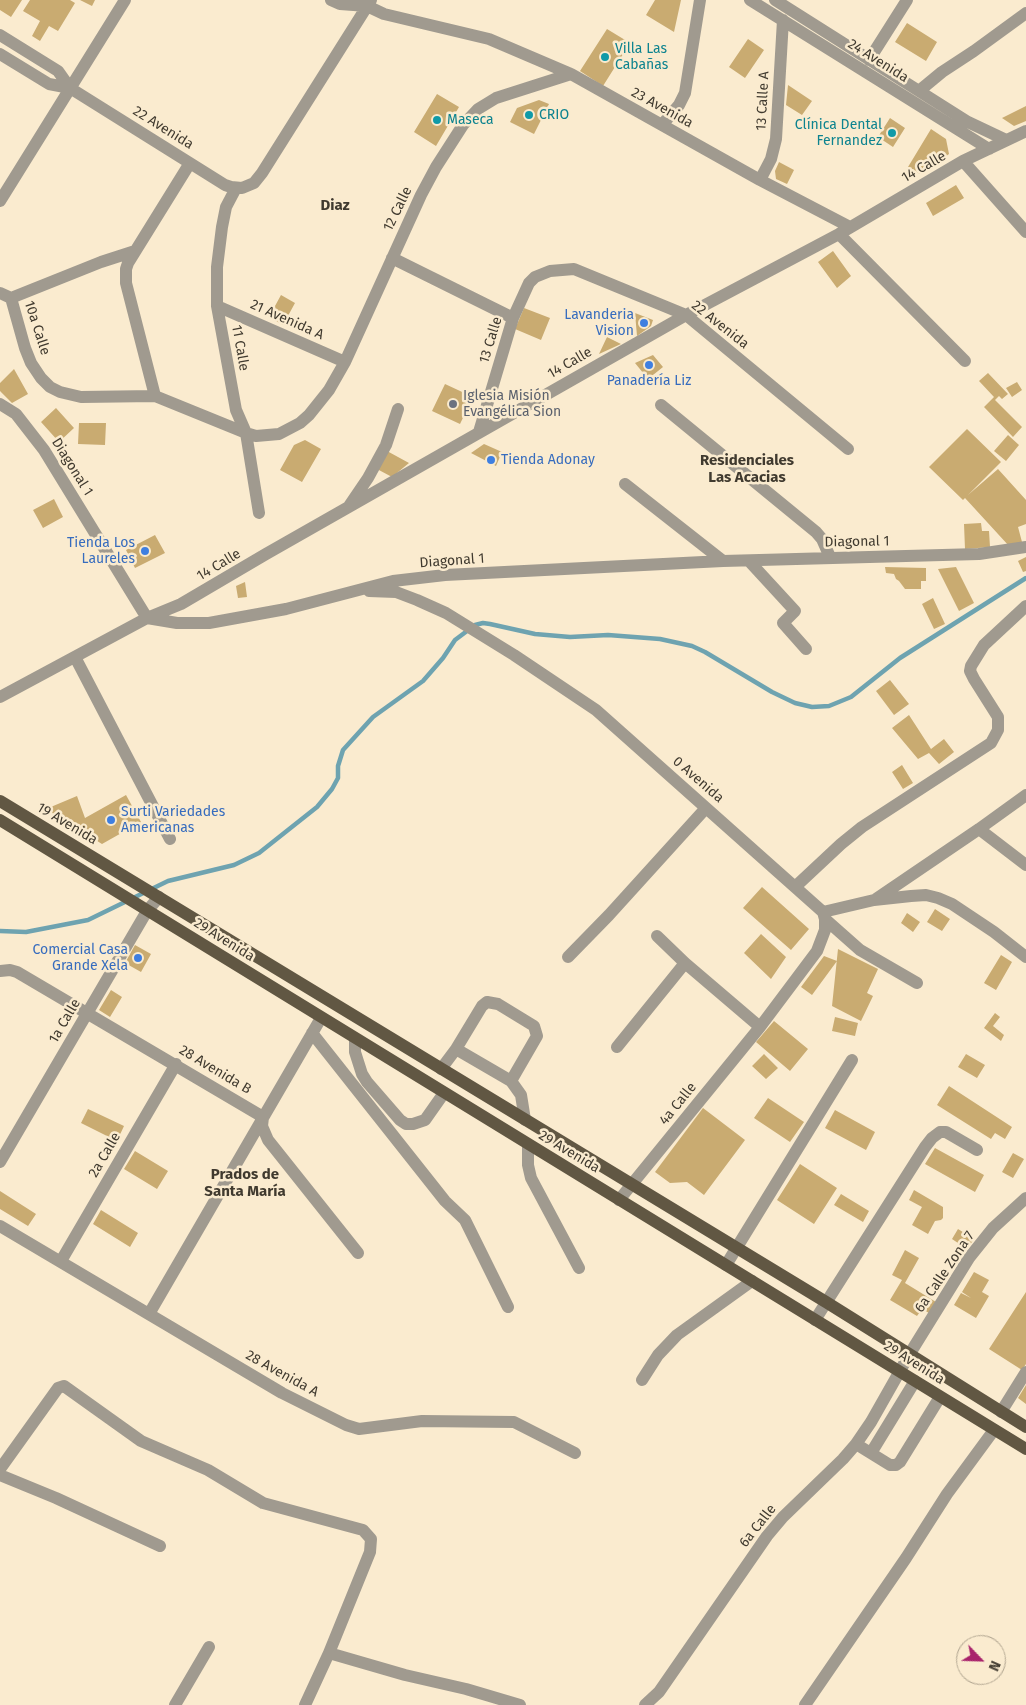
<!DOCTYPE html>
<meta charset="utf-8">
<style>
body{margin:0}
#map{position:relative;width:1026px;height:1705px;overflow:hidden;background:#faebcf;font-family:"Fira Sans",sans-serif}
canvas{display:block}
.north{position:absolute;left:956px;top:1635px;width:50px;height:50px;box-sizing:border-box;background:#faebcf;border:1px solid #b0a48f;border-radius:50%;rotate:114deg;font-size:14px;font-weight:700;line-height:20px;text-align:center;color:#403a2f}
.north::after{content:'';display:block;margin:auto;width:18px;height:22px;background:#a8226b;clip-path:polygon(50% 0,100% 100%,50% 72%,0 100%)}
</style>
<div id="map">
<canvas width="1026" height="1705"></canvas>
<div class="north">N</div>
</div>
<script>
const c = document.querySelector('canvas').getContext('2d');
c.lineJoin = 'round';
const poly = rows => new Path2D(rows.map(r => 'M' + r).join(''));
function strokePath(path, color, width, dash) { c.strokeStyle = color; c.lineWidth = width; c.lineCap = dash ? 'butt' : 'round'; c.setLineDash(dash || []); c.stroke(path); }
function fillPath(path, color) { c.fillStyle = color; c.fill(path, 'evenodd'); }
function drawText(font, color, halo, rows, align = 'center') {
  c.font = font + ' "Fira Sans",sans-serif'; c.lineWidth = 5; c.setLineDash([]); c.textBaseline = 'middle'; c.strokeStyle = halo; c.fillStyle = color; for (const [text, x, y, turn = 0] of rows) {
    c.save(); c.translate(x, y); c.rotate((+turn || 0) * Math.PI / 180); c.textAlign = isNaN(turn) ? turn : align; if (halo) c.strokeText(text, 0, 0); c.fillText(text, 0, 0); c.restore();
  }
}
strokePath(poly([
 [0,931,26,932,88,920,168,881,234,865,259,853,317,807,332,789,338,778,338,766,343,750,373,717,423,681,443,658,455,640,475,625,483,623,490,624,535,634,570,637,608,635,660,639,692,646,705,652,772,692,795,703,812,707,829,706,851,697,900,658,1026,578]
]), '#6ea3b0', 4.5);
fillPath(poly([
 [0,0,22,0,11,17,0,10],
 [30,0,70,0,75,3,58,31,49,26,40,41,32,36,40,21,23,11],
 [80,0,95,0,92,6],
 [655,0,681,0,674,32,646,15],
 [907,23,937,42,926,61,895,42],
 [607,29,630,43,603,86,580,71],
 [748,39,764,50,745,78,729,67],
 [788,85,812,101,802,115,786,105],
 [437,94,459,107,436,146,414,132],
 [539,100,549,104,534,134,510,122,517,108],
 [1026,106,1026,121,1014,126,1002,118],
 [890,118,905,128,893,147,878,137],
 [931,129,946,139,949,154,920,174,908,167],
 [779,162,794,170,787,184,776,179,775,171],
 [956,185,964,198,933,216,926,203],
 [833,251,851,276,837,288,818,262],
 [281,295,295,303,283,325,269,317],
 [524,308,550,318,541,340,515,329],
 [635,313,653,320,651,326,637,336],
 [607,337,621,344,599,354],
 [653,355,663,367,648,379,635,363],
 [14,369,28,394,12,403,0,391,0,383],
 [988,373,1008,394,1002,399,999,396,995,400,1022,427,1013,437,984,407,994,397,979,381],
 [1017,382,1022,390,1012,397,1006,388],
 [445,384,473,397,460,424,432,411],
 [56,408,74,428,59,442,41,422],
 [79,423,106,423,105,445,78,444],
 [967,429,1001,462,968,495,998,469,1026,500,1026,524,1018,527,1022,542,1009,546,965,498,963,500,929,467],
 [1008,435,1019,445,1006,461,994,451],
 [305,440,321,449,302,482,280,470,294,445],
 [484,444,502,452,496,466,471,453],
 [387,451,409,463,392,477,377,469],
 [54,499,63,517,43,528,33,510],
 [981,523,982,531,989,531,990,547,965,549,964,524],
 [155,535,165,553,135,568,126,550],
 [1026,557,1026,571,1023,572,1018,561],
 [885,567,926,568,926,581,921,581,921,589,905,589,899,581,896,579,894,574,886,573],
 [956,567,974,603,959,611,938,569],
 [245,582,247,597,238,598,236,586],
 [933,598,945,624,934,629,922,604],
 [890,680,909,704,894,715,876,691],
 [909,715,931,749,944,739,954,752,939,764,929,753,918,759,892,728],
 [902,765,913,783,903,789,892,772],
 [126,795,141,822,102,844,46,809,77,796,85,818],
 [762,887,809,929,791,950,743,908],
 [935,909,950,919,942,931,927,922],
 [907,913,920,922,913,932,901,923],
 [761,934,786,957,771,979,744,953],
 [135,945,151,954,141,972,125,963],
 [838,949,878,969,867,993,873,996,861,1021,832,1006],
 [1001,955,1012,962,996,990,984,983],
 [824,956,837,961,812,995,801,987],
 [111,990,122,997,110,1017,99,1010],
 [995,1013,1000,1017,993,1026,1004,1035,1001,1041,984,1028],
 [835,1017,858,1023,855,1036,832,1031],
 [774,1021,808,1049,790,1071,756,1042],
 [764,1054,778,1068,766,1079,752,1066],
 [966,1054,985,1065,977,1078,958,1067],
 [949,1086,1012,1127,1005,1139,995,1133,991,1139,937,1105],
 [768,1098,804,1122,790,1142,754,1118],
 [703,1108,745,1140,704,1195,687,1182,670,1183,655,1172],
 [88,1109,124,1126,117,1141,81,1123],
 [835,1110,875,1132,866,1150,825,1128],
 [935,1148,984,1175,975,1192,925,1164],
 [135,1151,168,1171,157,1189,124,1169],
 [1013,1153,1024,1159,1013,1178,1002,1172],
 [800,1164,837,1188,814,1224,777,1200],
 [914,1190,943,1207,943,1218,941,1220,935,1221,928,1234,912,1225,922,1207,909,1200],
 [0,1191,36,1214,28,1226,0,1209],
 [841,1194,869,1211,863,1222,834,1205],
 [101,1210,138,1233,130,1247,93,1224],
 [958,1229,974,1239,967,1249,952,1239],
 [905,1250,919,1258,905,1283,936,1302,929,1313,922,1309,917,1316,890,1300,902,1280,892,1275],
 [974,1272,989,1280,982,1292,989,1296,976,1318,954,1305,961,1293,971,1298,962,1292],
 [1026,1292,1026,1364,1022,1370,989,1349],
 [1026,1385,1026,1404,1018,1398]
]), '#c9ab71');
strokePath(poly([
 [331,0,340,4,367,6],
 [360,0,367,6,384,14,489,39,571,74,760,180,850,227],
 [750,0,989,149],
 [775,0,968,122,1006,140],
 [0,35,58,71,70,88],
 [0,54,49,84,70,88,225,185,231,187,242,188,254,183,262,173,371,0],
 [869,60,907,0],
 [919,91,942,72,974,51,1026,13],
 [662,125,679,105,685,93,700,0],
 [963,161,1026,232],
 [760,180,771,159,776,139,783,20],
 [236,188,226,207,222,227,217,267,217,306,236,410,246,433,259,513],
 [0,201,125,0],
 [839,234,965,361],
 [392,258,513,318],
 [0,293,11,298],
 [11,298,25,348,31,363,41,378,50,387,60,392,81,397,155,396,246,433,256,436,279,434,300,423,309,415,329,390,345,362,421,195,436,167,463,125,478,109,496,98,571,74],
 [11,298,101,262,135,251],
 [217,306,345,362],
 [155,396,126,283,126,269,128,263,190,163],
 [0,404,16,414,44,450,147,618,177,623,209,623,286,609,393,581,445,575,723,561,979,554,1026,547],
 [661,405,816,532,822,539,830,557],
 [479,432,513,318,529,283,535,277,550,271,574,269,686,315,848,449],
 [625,484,723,561],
 [349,506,368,478,386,445,398,409],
 [749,561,795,611,783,623,806,649],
 [369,591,396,592,417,600,446,613,514,655,596,710,823,912,874,900,911,896,926,895,938,898,952,904,994,932,1026,957],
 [75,657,170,839],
 [0,697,147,618,181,604,266,554,686,315,839,234,963,161,1026,131],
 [979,829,1026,865],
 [795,887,841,844,862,827,991,743,998,730,998,717,974,679,970,671,971,666,984,645,1026,606],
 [876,899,979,829,1026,795],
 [825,919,860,950,917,983],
 [657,936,685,963,760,1027],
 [568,957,609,915,706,808],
 [0,971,10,970,17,972,263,1117,262,1126,268,1140,358,1253],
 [312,1033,445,1201,465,1220,508,1307],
 [355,1039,355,1052,362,1074,367,1082,400,1120,406,1124,413,1124,425,1120,444,1093],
 [617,1047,685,963],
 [456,1049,511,1081],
 [441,1069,456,1049,482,1006,487,1002,498,1004,534,1026,537,1036,511,1081,521,1095,525,1120],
 [528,1145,528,1165,531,1178,579,1268],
 [0,1162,147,911,159,897],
 [619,1200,760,1027,817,951,825,930,825,919,823,912],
 [0,1226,282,1393,346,1425,359,1429,422,1421,514,1422,575,1453],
 [61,1261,176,1064],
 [726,1265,852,1060],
 [149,1314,321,1018],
 [815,1320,925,1147,932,1138,940,1132,946,1132,977,1150],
 [642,1380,658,1355,677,1335,752,1281],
 [1001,1412,1026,1372],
 [856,1444,890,1465,896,1465,900,1462,940,1397],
 [871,1453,915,1381],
 [0,1469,58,1388,64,1386,141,1441,208,1470,263,1503,363,1530,371,1539,370,1552,329,1653,305,1705],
 [0,1475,56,1498,160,1546],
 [329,1653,405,1675,466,1689,520,1705],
 [175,1705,209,1647],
 [645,1705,659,1692,767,1536,783,1517,843,1459,856,1444,871,1422,909,1355,969,1258,993,1228,1026,1198],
 [805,1705,906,1558,947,1494,994,1430]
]), '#a09a8f', 12);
strokePath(poly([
 [0,801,826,1302,1026,1427],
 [0,820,1026,1449]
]), '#615743', 12);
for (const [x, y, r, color] of [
 [605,57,5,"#0f9aa8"],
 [529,115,5,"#0f9aa8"],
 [437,120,5,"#0f9aa8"],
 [892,133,5,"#0f9aa8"],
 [644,323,5,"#3f7fe0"],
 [649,365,5,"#3f7fe0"],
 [453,404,5,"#6b7280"],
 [491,460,5,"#3f7fe0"],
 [145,551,5,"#3f7fe0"],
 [111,820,5,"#3f7fe0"],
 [138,958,5,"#3f7fe0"]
]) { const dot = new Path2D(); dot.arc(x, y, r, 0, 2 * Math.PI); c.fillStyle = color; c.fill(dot); strokePath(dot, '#faebcf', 2); }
drawText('14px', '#0d838f', '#faebcf', [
 ["Villa Las",615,49],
 ["Cabañas",615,65],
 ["CRIO",539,115],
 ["Maseca",447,120],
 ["Clínica Dental",882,125,"right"],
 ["Fernandez",882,141,"right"]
], 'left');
drawText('14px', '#403a2f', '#faebcf', [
 ["24 Avenida",878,61,32],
 ["13 Calle A",763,101,-87],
 ["23 Avenida",662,108,29],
 ["22 Avenida",163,128,32],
 ["14 Calle",924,167,-30],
 ["12 Calle",398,209,-64],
 ["21 Avenida A",287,320,24],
 ["22 Avenida",720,325,38],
 ["10a Calle",37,328,72],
 ["13 Calle",491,340,-73],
 ["11 Calle",240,348,80],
 ["14 Calle",570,363,-30],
 ["Diagonal 1",72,467,58],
 ["Diagonal 1",857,542,-1],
 ["Diagonal 1",452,561,-4],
 ["14 Calle",219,565,-31],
 ["0 Avenida",698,780,41],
 ["19 Avenida",67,824,31],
 ["29 Avenida",224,940,32],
 ["1a Calle",65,1021,-60],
 ["28 Avenida B",215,1070,31],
 ["4a Calle",678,1104,-51],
 ["29 Avenida",569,1152,31],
 ["2a Calle",105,1155,-60],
 ["6a Calle Zona 7",945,1272,-56],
 ["29 Avenida",914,1363,32],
 ["28 Avenida A",282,1374,29],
 ["6a Calle",758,1526,-52]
]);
drawText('14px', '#366cbe', '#faebcf', [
 ["Lavanderia",634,315],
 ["Vision",634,331],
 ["Panadería Liz",649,381,"center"],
 ["Tienda Adonay",501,460,"left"],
 ["Tienda Los",135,543],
 ["Laureles",135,559],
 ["Surti Variedades",121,812,"left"],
 ["Americanas",121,828,"left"],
 ["Comercial Casa",128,950],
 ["Grande Xela",128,966]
], 'right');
drawText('14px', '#5b616d', '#faebcf', [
 ["Iglesia Misión",463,396],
 ["Evangélica Sion",463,412]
], 'left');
drawText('bold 15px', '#403a2f', '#faebcf', [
 ["Diaz",335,206],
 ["Residenciales",747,461],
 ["Las Acacias",747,478],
 ["Prados de",245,1175],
 ["Santa María",245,1192]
]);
</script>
